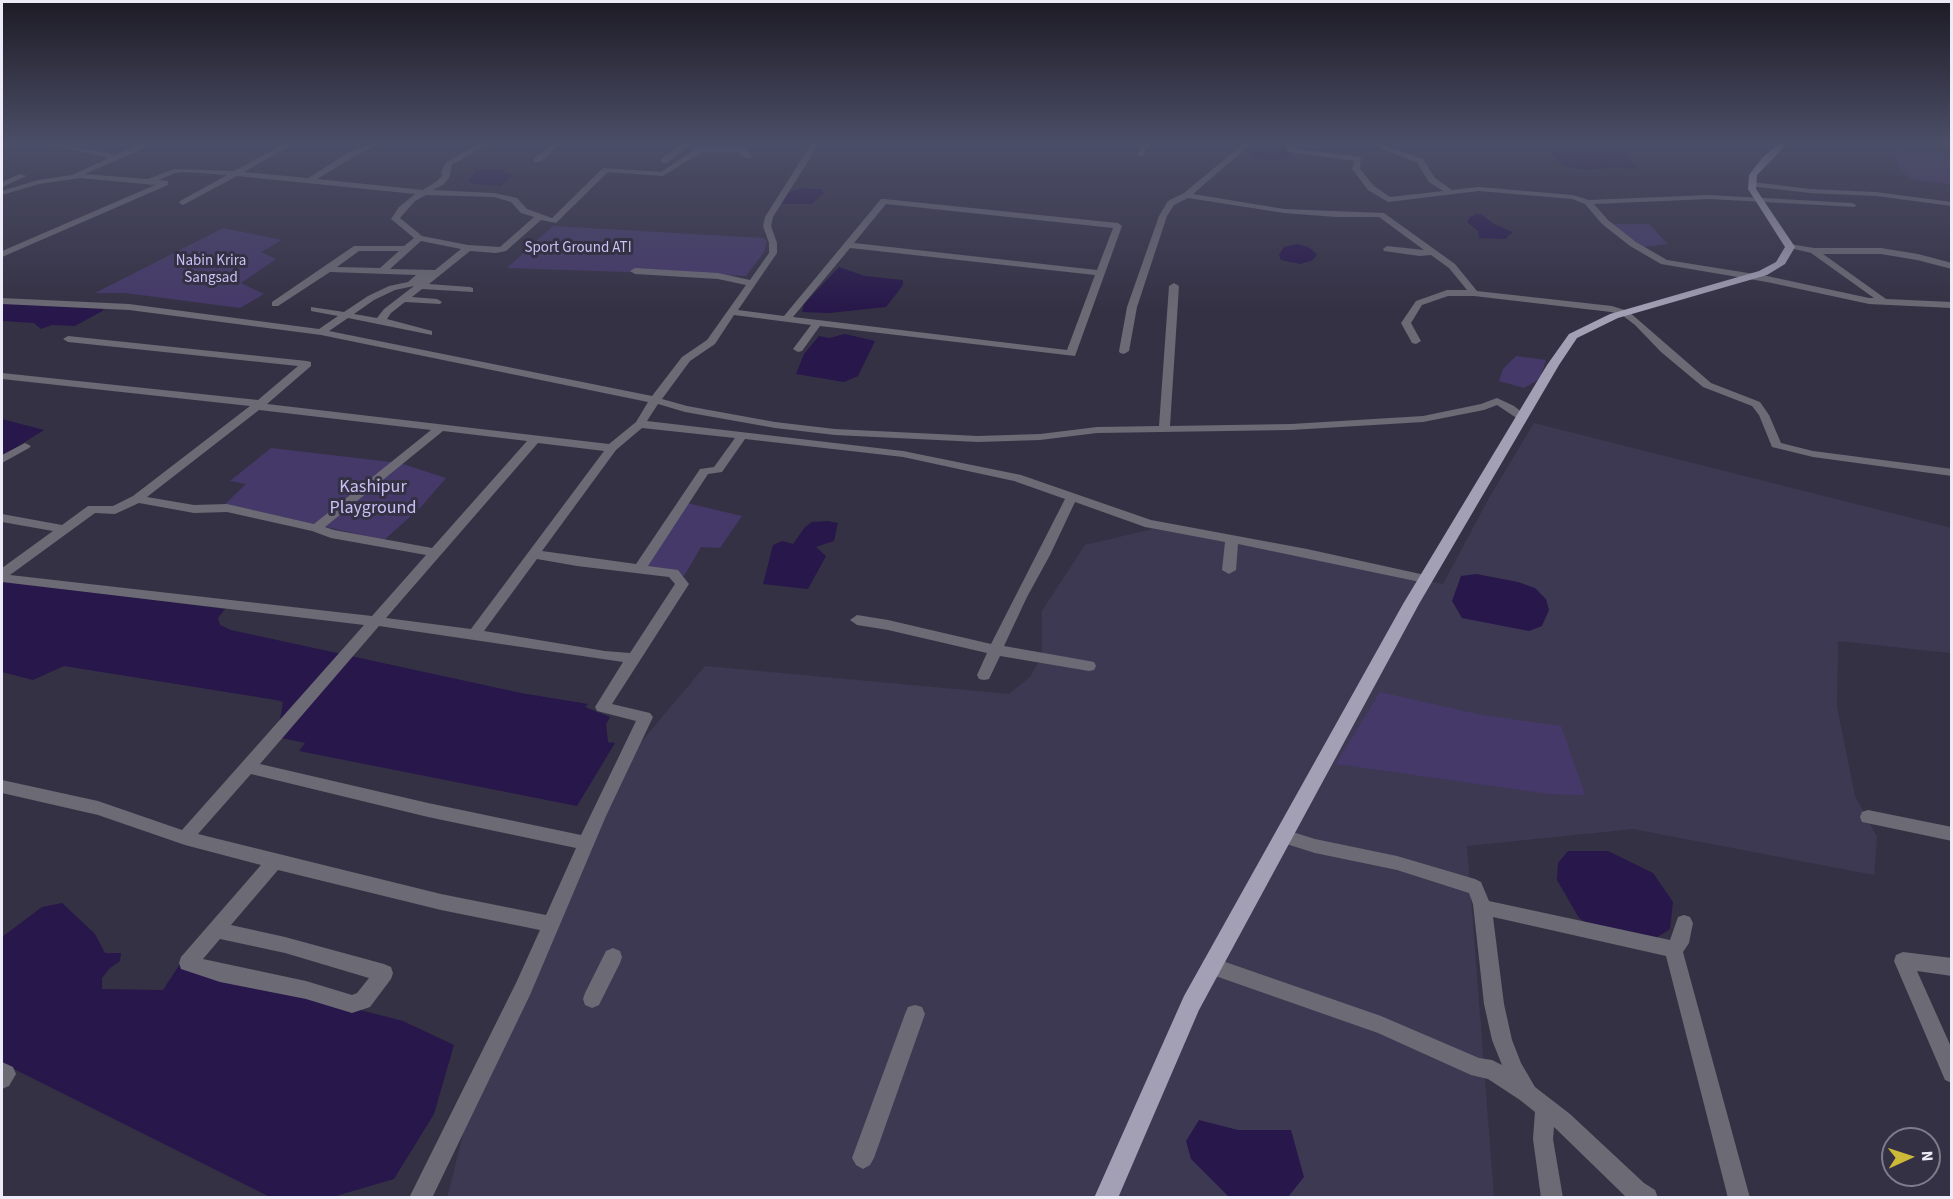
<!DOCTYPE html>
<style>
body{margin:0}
#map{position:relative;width:1953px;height:1199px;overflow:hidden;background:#353144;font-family:"Source Sans 3",sans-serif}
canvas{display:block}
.frame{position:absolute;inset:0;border:3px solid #edebf8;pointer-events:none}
.north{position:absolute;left:1881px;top:1127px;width:60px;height:60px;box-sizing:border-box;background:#353144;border:2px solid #7f7b8c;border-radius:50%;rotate:87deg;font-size:16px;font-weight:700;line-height:24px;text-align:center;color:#edebf8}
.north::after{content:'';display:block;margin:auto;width:21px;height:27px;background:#ccb938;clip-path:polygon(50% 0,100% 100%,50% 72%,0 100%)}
</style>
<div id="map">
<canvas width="1953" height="1199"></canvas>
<div class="frame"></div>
<div class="north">N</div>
</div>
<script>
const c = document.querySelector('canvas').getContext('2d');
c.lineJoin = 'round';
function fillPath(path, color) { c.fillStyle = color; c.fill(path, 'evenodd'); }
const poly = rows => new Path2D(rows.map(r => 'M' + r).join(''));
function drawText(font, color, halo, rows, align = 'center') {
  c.font = font + ' "Source Sans 3",sans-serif'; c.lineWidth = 6; c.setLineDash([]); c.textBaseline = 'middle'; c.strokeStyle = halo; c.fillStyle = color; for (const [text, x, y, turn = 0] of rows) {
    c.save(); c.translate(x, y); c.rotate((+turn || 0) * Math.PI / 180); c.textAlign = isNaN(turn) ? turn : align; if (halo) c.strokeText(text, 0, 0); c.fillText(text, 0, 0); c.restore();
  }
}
fillPath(poly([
 [1534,423,1951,528,1951,653,1838,641,1837,707,1855,796,1877,837,1874,875,1633,829,1467,846,1494,1197,447,1198,482,1060,626,760,705,666,1009,694,1030,677,1042,656,1042,611,1085,545,1153,529,1257,544,1443,584,1489,498]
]), '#3e3953');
fillPath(poly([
 [1894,150,1951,157,1951,184,1910,179,1898,167],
 [1612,224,1649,224,1668,244,1643,247],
 [553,226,763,238,767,240,764,252,746,276,507,268],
 [223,228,282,240,261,252,276,259,241,283,264,294,240,308,125,293,95,293],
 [1516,356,1546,360,1540,379,1524,388,1499,381,1503,369],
 [271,448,400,463,446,478,421,507,384,540,225,504,246,484,230,481],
 [687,503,742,516,720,548,701,547,684,576,642,570],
 [1380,692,1482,715,1561,726,1585,795,1549,794,1336,764]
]), '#453969');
fillPath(poly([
 [1544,144,1618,147,1639,169,1614,167,1586,170,1564,166,1551,154],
 [1265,145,1289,149,1292,152,1291,157,1278,160,1255,158,1251,152,1255,148],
 [485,169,503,169,504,172,514,175,501,186,469,183,468,181,476,170],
 [802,188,821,189,824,193,812,204,782,204,786,194],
 [1476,214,1481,214,1494,224,1513,232,1505,239,1479,238,1478,231,1467,222,1470,217],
 [1297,244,1308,247,1317,254,1313,260,1300,264,1281,260,1279,255,1284,247],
 [839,267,865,276,903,280,903,285,886,307,829,313,802,312,804,304],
 [5,303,102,309,104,310,75,326,52,325,41,329,34,323,2,321,2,304],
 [845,334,875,341,858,376,844,382,796,374,804,354,819,336,829,338],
 [2,419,44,430,2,456],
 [828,521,838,523,834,541,816,547,826,556,808,589,763,584,773,545,782,541,793,544,805,527,812,522],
 [1476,574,1518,582,1535,588,1546,599,1549,610,1542,626,1529,631,1462,618,1452,601,1461,576],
 [2,581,225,609,218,618,220,625,231,630,521,693,588,704,585,707,610,717,606,724,608,742,615,743,577,806,299,751,305,743,277,737,283,702,276,700,64,666,33,680,2,672],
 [1568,851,1608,851,1653,873,1673,902,1670,929,1656,938,1602,934,1579,918,1557,880,1558,863],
 [62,903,95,934,105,953,121,953,120,961,110,968,102,978,102,989,163,990,180,964,403,1021,454,1045,434,1114,394,1179,329,1198,270,1197,2,1063,2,937,42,907],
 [1199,1120,1238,1130,1291,1130,1304,1177,1288,1197,1229,1197,1191,1159,1186,1141]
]), '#27174a');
fillPath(poly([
 [45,144,60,144,116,155,135,146,130,144,145,144,145,148,85,174,148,179,174,169,234,171,284,144,293,144,244,172,308,178,353,150,371,144,381,144,359,154,317,179,423,190,437,181,442,176,441,172,446,162,479,144,488,144,452,165,449,178,443,185,433,190,494,193,517,198,527,209,552,218,603,168,661,172,697,148,743,148,751,154,751,158,745,158,738,152,702,152,663,176,608,172,556,223,541,220,506,251,496,253,470,251,429,284,470,287,473,288,473,292,422,289,412,297,437,299,442,302,440,304,405,302,391,313,387,319,432,331,432,335,348,318,329,331,652,396,682,357,707,340,746,285,718,279,635,274,630,271,635,268,718,273,750,280,769,253,769,243,763,226,765,217,811,144,819,144,773,217,771,226,777,243,777,253,738,310,784,316,881,199,884,199,1118,223,1122,226,1075,356,820,326,802,351,798,352,793,349,811,325,734,315,715,344,690,361,662,399,687,406,775,422,835,429,978,436,1040,434,1097,427,1159,426,1169,286,1174,283,1179,286,1170,426,1291,424,1423,416,1481,404,1497,398,1514,406,1528,417,1522,420,1518,419,1497,405,1484,410,1423,422,1291,430,1097,433,1040,440,978,442,835,435,775,428,685,412,658,404,647,421,903,451,1021,475,1151,520,1307,549,1425,575,1432,579,1425,583,1238,544,1236,570,1229,574,1222,570,1225,542,1145,527,1075,502,1050,555,1027,597,1004,646,1089,661,1094,662,1096,666,1094,670,1089,671,1000,656,989,679,984,680,979,679,977,675,987,653,888,630,857,625,850,620,857,615,888,620,991,644,1065,499,1014,481,903,457,745,439,722,472,708,474,648,566,678,570,689,584,612,704,650,713,653,717,606,816,530,995,432,1198,409,1198,516,983,540,930,441,910,278,870,231,925,285,937,384,964,391,967,393,973,391,979,370,1007,352,1013,306,999,220,982,181,969,179,963,181,957,261,865,185,845,98,815,2,793,2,780,98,801,182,830,364,625,2,582,2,568,53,531,2,522,2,514,62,525,88,506,113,506,133,496,250,406,2,379,2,373,258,400,298,366,68,342,63,339,68,336,307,361,311,362,311,366,267,404,609,444,636,422,648,402,321,335,129,310,2,304,2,298,129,304,319,329,338,316,311,311,311,307,344,312,368,296,389,286,408,282,416,275,330,272,278,306,272,306,272,302,354,246,404,246,414,238,391,219,399,207,415,194,237,176,183,205,179,203,180,201,227,175,185,172,175,173,159,180,168,181,168,185,2,257,2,251,155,185,80,178,39,184,2,195,2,191,38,180,72,175,109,158,45,144],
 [426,195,494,197,511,202,521,213,534,217,500,247,468,245,422,236,400,218,415,201,426,195],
 [886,204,1113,228,1097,270,854,243,886,204],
 [421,241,461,249,435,270,390,269,421,241],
 [850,248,1095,275,1067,350,793,317,850,248],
 [359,251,399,251,380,268,337,267,359,251],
 [414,286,384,309,377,318,354,314,374,300,395,290,414,286],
 [259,410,431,430,314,524,227,504,194,505,147,497,259,410],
 [642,428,735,438,714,467,700,469,636,564,542,551,616,450,642,428],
 [443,431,527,441,432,548,334,530,325,527,443,431],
 [538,443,604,451,471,629,386,618,538,443],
 [139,503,194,513,227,512,312,531,331,538,426,555,372,616,10,575,95,513,115,514,139,503],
 [537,559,577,566,669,577,675,584,630,653,605,651,484,631,537,559],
 [379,626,623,662,595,707,597,711,636,721,581,835,428,803,260,764,379,626],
 [251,774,428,817,576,848,546,915,441,894,198,834,251,774],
 [220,939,285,953,369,978,357,993,352,995,306,981,203,959,220,939],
 [553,144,561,144,540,162,534,162,534,158,553,144],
 [682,144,690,144,667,163,661,163,661,159,682,144],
 [1142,144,1150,144,1143,156,1137,156,1142,144],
 [1243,144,1251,144,1193,194,1284,209,1384,213,1455,264,1477,291,1612,306,1628,311,1711,383,1760,402,1769,415,1781,443,1813,451,1952,469,1952,476,1813,457,1772,447,1759,415,1752,406,1703,387,1661,352,1635,325,1622,315,1611,312,1474,296,1448,296,1422,305,1411,323,1421,341,1416,344,1412,343,1401,323,1416,301,1447,290,1467,290,1449,268,1431,255,1420,256,1384,251,1383,249,1387,246,1424,250,1379,217,1336,217,1284,213,1188,198,1174,205,1167,216,1137,307,1129,351,1124,354,1120,353,1119,351,1127,307,1159,216,1168,201,1184,193,1243,144],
 [1285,144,1293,144,1297,149,1361,157,1360,169,1374,186,1390,197,1443,191,1429,182,1417,163,1370,144,1380,144,1423,159,1435,178,1452,190,1479,187,1573,195,1589,200,1709,195,1852,203,1856,205,1855,207,1709,199,1594,204,1608,220,1636,242,1667,260,1767,276,1869,298,1874,298,1811,253,1786,247,1790,244,1814,248,1881,248,1918,254,1952,263,1952,269,1917,260,1881,254,1823,254,1886,299,1952,302,1952,308,1869,304,1767,282,1661,264,1630,246,1602,224,1585,204,1572,199,1479,191,1388,202,1368,190,1352,169,1354,161,1295,153,1288,151,1285,144],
 [20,174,27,176,2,187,2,182,20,174],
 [1752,182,1810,189,1876,192,1952,202,1952,206,1876,196,1810,193,1749,186,1749,182,1752,182],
 [25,443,31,446,29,448,2,463,2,455,25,443],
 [1868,810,1952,827,1952,841,1862,822,1860,817,1862,812,1868,810],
 [1283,829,1315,839,1397,856,1475,879,1481,882,1489,901,1670,940,1678,917,1684,915,1690,917,1693,923,1689,943,1683,952,1750,1198,1728,1198,1666,956,1493,917,1504,1004,1512,1040,1521,1063,1535,1087,1570,1114,1644,1183,1655,1190,1658,1198,1627,1198,1554,1127,1553,1139,1563,1198,1541,1198,1533,1139,1535,1112,1520,1100,1488,1079,1471,1075,1378,1033,1204,972,1202,966,1204,960,1211,957,1381,1016,1479,1058,1492,1060,1502,1065,1492,1040,1484,1004,1473,904,1469,893,1397,870,1315,853,1277,841,1275,836,1277,831,1283,829],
 [613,948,620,951,622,957,620,963,599,1005,592,1008,585,1005,583,999,585,993,606,951,613,948],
 [1903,952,1952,958,1952,976,1917,971,1952,1049,1952,1083,1945,1080,1894,961,1896,955,1903,952],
 [915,1005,922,1007,925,1014,874,1158,870,1165,863,1169,856,1165,852,1158,905,1014,908,1007,915,1005],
 [2,1062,13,1067,16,1074,9,1086,2,1089,2,1062]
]), '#6c6a74');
fillPath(poly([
 [1778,144,1787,144,1757,175,1756,189,1795,247,1785,264,1767,275,1618,318,1577,338,1559,365,1419,604,1199,1010,1118,1198,1094,1198,1184,996,1403,604,1547,365,1569,334,1610,314,1759,271,1776,262,1785,247,1748,189,1749,175,1762,158,1778,144]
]), '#a39fb4');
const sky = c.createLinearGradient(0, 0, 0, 312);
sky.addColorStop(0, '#1d1b25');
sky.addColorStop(0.46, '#4b4e67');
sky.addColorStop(1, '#4b4e6700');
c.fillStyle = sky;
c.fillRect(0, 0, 1953, 312);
drawText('15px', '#cac1f4', '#353144', [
 ["Sport Ground ATI",578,249],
 ["Nabin Krira",211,262],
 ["Sangsad",211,279]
]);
drawText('18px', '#cac1f4', '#353144', [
 ["Kashipur",373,488],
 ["Playground",373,509]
]);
</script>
